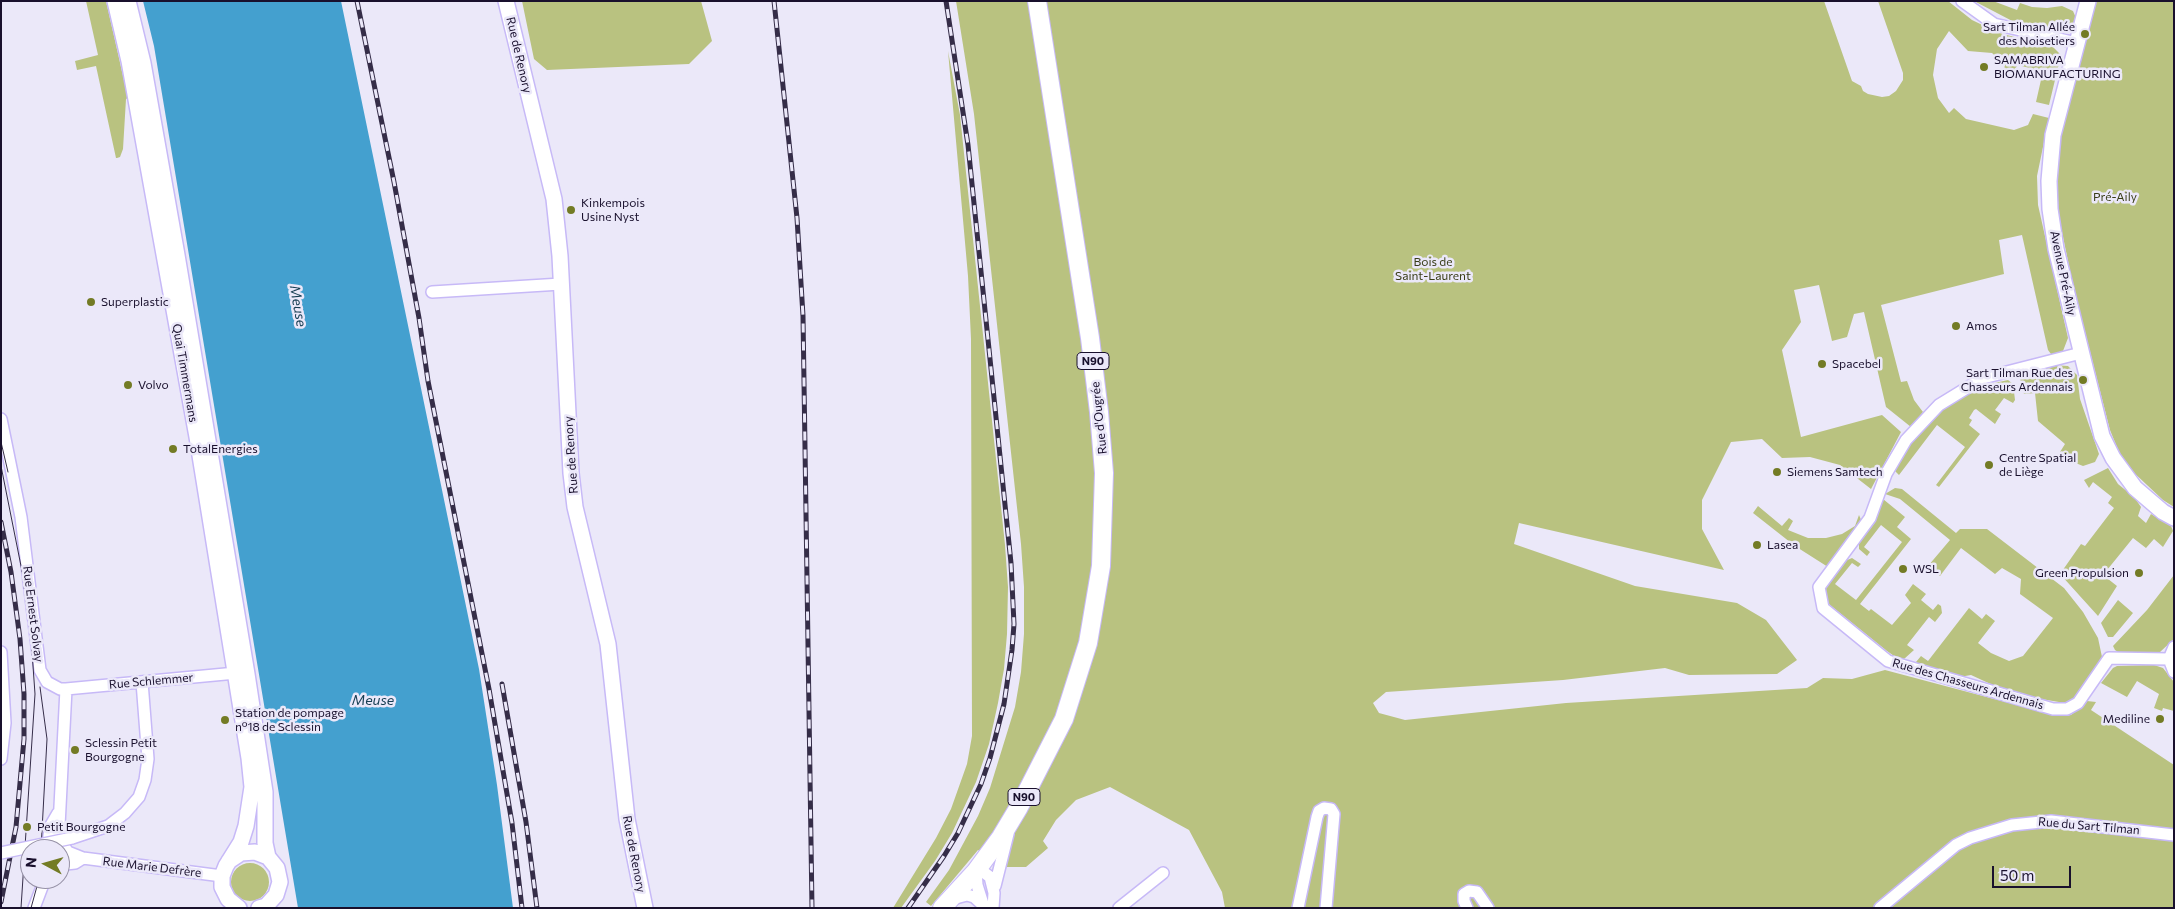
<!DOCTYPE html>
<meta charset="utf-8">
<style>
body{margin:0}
#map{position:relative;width:2175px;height:909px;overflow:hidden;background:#ebe8f9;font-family:Commissioner,sans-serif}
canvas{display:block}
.frame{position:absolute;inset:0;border:2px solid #19102d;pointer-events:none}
.north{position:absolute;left:20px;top:839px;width:50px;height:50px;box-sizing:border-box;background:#ebe8f9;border:1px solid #9792a7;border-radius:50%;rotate:276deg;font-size:14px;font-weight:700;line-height:20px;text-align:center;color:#19102d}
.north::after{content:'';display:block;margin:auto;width:18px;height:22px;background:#737b25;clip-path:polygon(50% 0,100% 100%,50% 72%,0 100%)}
.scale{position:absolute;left:1992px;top:866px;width:79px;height:22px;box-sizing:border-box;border:2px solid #19102d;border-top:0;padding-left:6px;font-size:15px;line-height:18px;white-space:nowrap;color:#19102d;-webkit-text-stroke:4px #ebe8f9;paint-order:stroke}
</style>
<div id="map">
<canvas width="2175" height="909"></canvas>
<div class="frame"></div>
<div class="north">N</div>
<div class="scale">50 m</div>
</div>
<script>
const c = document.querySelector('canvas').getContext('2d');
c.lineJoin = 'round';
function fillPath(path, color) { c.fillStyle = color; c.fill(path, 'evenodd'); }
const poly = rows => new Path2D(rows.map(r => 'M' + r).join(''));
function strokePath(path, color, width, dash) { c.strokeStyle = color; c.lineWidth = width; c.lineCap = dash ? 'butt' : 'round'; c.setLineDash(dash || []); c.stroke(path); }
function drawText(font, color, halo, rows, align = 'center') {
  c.font = font + ' Commissioner,sans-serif'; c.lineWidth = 5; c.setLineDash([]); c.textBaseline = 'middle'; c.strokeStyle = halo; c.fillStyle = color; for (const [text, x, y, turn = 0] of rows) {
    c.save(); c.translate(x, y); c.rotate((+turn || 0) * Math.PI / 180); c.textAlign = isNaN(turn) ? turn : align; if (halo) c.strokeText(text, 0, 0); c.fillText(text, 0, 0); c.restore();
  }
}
fillPath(poly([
 [86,1,106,1,128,98,126,99,123,149,120,157,117,158,116,158,96,66,77,70,75,61,98,55],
 [522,1,701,1,712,41,689,64,547,70,534,59],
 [956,1,1824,1,1852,81,1861,86,1863,91,1868,94,1882,97,1889,96,1896,91,1903,80,1903,73,1878,1,1948,1,1972,20,1999,33,2053,47,2061,55,2049,105,2036,102,2043,71,2017,65,2015,71,2004,69,2005,65,1992,53,1968,51,1949,31,1937,49,1933,75,1938,98,1949,113,1954,108,1966,119,2014,130,2028,125,2033,114,2049,118,2037,176,2038,205,2068,338,2063,351,2056,354,2051,354,2048,350,2022,235,1999,240,2004,274,1881,305,1901,382,1907,381,1914,400,1923,412,1911,427,1886,407,1864,312,1854,314,1847,337,1832,341,1819,285,1794,290,1801,322,1782,350,1801,437,1882,415,1901,432,1871,489,1840,465,1810,457,1782,458,1762,439,1731,442,1702,500,1702,529,1724,570,1519,523,1514,544,1635,586,1737,603,1766,620,1797,660,1777,674,1689,675,1665,668,1563,680,1386,692,1373,703,1379,713,1405,720,1566,703,1807,688,1823,678,1852,679,1885,670,2058,716,2071,715,2087,701,2096,702,2091,710,2174,765,2174,908,1225,908,1222,892,1189,830,1110,787,1076,800,1056,820,1043,841,1048,848,1026,867,1005,867,978,850,931,906,926,902,949,870,978,816,990,788,1015,707,1021,672,1024,634,1024,587,1021,544,974,114],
 [1974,1,1993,1,2017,10,2020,3,2032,7,2047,8,2062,6,2073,11,2076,18,2069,32,2059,36,2018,24],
 [2095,1,2174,1,2174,507,2163,500,2131,470,2119,452,2110,430,2073,285,2057,208,2056,175,2059,143],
 [948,51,960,115,1005,545,1008,587,1007,634,1004,669,998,703,989,744,976,782,952,833,935,861,901,908,893,908,936,838,951,809,967,764,972,736,971,339,968,276],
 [2052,365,2068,366,2077,375,2080,399,2099,454,2095,462,2083,466,2073,462,2060,452,2065,444,2038,421,2035,393,2024,394,2020,378],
 [2008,380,2013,384,2015,400,2013,403,2004,398,1995,410,2001,414,1995,424,1976,409,1974,410,1969,418,1972,420,1969,425,1980,434,1939,487,1936,485,1965,447,1937,425,1899,475,1894,470,1907,447,1929,421,1948,406,1981,386],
 [2108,468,2118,484,2134,497,2141,507,2138,516,2146,523,2151,514,2171,526,2173,531,2163,547,2154,539,2146,548,2133,538,2103,575,2117,586,2098,616,2060,574,2081,544,2085,546,2114,508,2108,503,2112,497,2093,482,2089,488,2084,480],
 [1895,488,1902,489,1956,533,1960,529,1987,529,2064,588,2083,612,2098,638,2102,657,2100,664,2074,700,2065,703,2035,698,2008,692,1971,675,1959,677,1918,666,1916,662,1921,656,1928,661,1969,608,1982,619,1986,614,1995,621,1978,643,1991,653,2009,661,2023,656,2053,618,2020,594,2021,579,2002,568,1995,574,1961,548,1940,576,1928,566,1950,540,1900,499,1885,494],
 [1883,499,1905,517,1897,527,1911,539,1860,604,1869,611,1871,609,1892,625,1911,603,1905,595,1913,584,1926,594,1921,600,1933,610,1938,604,1941,606,1942,613,1935,622,1929,617,1907,645,1914,650,1904,659,1897,658,1887,651,1825,601,1825,587,1845,561,1852,558,1861,564,1858,567,1852,563,1835,584,1856,600,1902,542,1881,525,1864,547,1870,552,1867,556,1859,549,1859,542,1874,524],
 [1758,506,1782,526,1789,518,1793,521,1788,530,1808,538,1826,538,1842,534,1855,526,1859,515,1862,522,1828,567,1795,546,1753,513],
 [2174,575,2174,639,2160,652,2148,654,2121,654,2115,650,2113,646,2147,610],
 [2118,600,2133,613,2113,637,2108,637,2101,623],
 [2154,665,2163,668,2174,682,2174,711,2163,708,2162,711,2154,708,2159,694,2137,681,2127,697,2101,683,2113,668,2117,666],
 '231 882a19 19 0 1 1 38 0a19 19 0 1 1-38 0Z'
]), '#b9c280');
fillPath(poly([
 [143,1,341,1,479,669,497,785,513,908,298,908,154,46]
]), '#44a0cf');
const street = poly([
 [1962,1,1994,24,2077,43],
 [432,292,561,284],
 [2081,353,1983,378,1939,405,1906,440,1886,474,1870,518,1819,587,1823,608,1888,661,2053,709,2067,709,2078,703,2109,658,2169,659],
 [1,419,21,517,40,670,47,682,60,689,66,689,236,673],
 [2174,647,2169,659,2174,672],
 [1,652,5,723,1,759],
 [66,689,59,826,62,844,68,852,83,858,222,876],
 [72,838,108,826,125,813,139,797,145,780,148,759,142,682],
 [51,849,49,836,51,825,58,813],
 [60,861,66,864,75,863,83,858],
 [995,886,1008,834],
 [952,899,967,895,974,897,984,906],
 [983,904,977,885,976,871,982,871,990,877,994,893,993,908],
 [34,908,45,879],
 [1119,908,1163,873],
 [1298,908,1317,817,1319,811,1324,808,1331,809,1334,814,1326,908],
 [1467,908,1464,901,1464,894,1469,891,1477,892,1488,908],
 [1880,908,1956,845,1970,838,2012,825,2051,821,2174,835]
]);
const secondary = poly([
 [115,1,129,61,197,437,249,758,252,787,246,826,241,842,226,866,222,876,222,887,228,899,239,908],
 [128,1,143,63,177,255,247,674,265,792,265,843,268,857],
 [506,1,554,199,560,256,571,473,575,507,608,644,627,819,645,908],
 [2088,1,2053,135,2049,181,2050,209,2056,249,2102,436,2113,458,2135,488,2163,512,2174,518],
 [229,861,241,853,255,852,268,857,277,868,280,882,276,895,266,906,259,908]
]);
const primary = poly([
 [942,908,976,871,1001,837,1019,807,1064,719,1088,643,1101,566,1104,473,1099,412,1090,338,1037,1]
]);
strokePath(street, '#c7b9f7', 14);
strokePath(secondary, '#c7b9f7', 18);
strokePath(primary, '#c7b9f7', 20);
strokePath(street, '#fff', 11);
strokePath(secondary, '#fff', 15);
strokePath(primary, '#fff', 18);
strokePath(poly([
 [1,442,8,472],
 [1,466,22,571,31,638,35,694,21,908],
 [40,687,47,739,41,849],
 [31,908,39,879]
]), '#352d48', 1);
const rail = poly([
 [357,1,394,182,419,318,428,381,489,689,512,823,522,908],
 [774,1,797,218,803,316,812,908],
 [1,522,11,572,20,639,24,694,24,739,16,827,1,902],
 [502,684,526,822,537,908],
 [908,908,944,856,958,833,981,784,990,758,1004,704,1012,650,1014,624,1011,563,968,145,946,1]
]);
strokePath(rail, '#352d48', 5);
strokePath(rail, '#ebe8f9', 3, [9]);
const streetBridge = poly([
 [1,853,72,838]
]);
strokePath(streetBridge, '#c7b9f7', 14, []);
strokePath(streetBridge, '#fff', 11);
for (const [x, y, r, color] of [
 [2085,34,5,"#737b25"],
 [1984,67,5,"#737b25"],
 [571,210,5,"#737b25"],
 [91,302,5,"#737b25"],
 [1956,326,5,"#737b25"],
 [1822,364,5,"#737b25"],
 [2083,380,5,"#737b25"],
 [128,385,5,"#737b25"],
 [173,449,5,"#737b25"],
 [1989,465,5,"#737b25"],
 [1777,472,5,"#737b25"],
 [1757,545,5,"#737b25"],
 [1903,569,5,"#737b25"],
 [2139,573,5,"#737b25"],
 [2160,719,5,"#737b25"],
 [225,720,5,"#737b25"],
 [75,750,5,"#737b25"],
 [27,827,5,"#737b25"]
]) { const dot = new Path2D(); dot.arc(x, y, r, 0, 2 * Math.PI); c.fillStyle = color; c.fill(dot); strokePath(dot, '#ebe8f9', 2); }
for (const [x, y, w] of [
 [1093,361,32],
 [1024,797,32]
]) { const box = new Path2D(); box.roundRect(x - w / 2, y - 8.5, w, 17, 4); c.fillStyle = '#ebe8f9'; c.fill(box); strokePath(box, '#19102d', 1); }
drawText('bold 11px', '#19102d', null, [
 ["N90",1093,361],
 ["N90",1024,797]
]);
drawText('12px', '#19102d', '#ebe8f9', [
 ["Sart Tilman Allée",2075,27,"right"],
 ["des Noisetiers",2075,41,"right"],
 ["SAMABRIVA",1994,60],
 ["BIOMANUFACTURING",1994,74],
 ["Kinkempois",581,203],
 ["Usine Nyst",581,217],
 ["Superplastic",101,302],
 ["Amos",1966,326],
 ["Spacebel",1832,364],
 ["Sart Tilman Rue des",2073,373,"right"],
 ["Chasseurs Ardennais",2073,387,"right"],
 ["Volvo",138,385],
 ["TotalEnergies",183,449],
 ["Centre Spatial",1999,458],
 ["de Liège",1999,472],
 ["Siemens Samtech",1787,472],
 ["Lasea",1767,545],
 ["WSL",1913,569],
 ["Green Propulsion",2129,573,"right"],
 ["Station de pompage",235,713],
 ["n°18 de Sclessin",235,727],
 ["Mediline",2150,719,"right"],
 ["Sclessin Petit",85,743],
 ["Bourgogne",85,757],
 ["Petit Bourgogne",37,827]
], 'left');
drawText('12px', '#19102d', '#ebe8f9', [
 ["Rue de Renory",519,55,77],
 ["Avenue Pré-Aily",2063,273,78],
 ["Quai Timmermans",185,373,80],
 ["Rue d'Ougrée",1099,418,-96],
 ["Rue de Renory",571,455,-94],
 ["Rue Ernest Solvay",33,614,83],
 ["Rue Schlemmer",151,681,-5],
 ["Rue des Chasseurs Ardennais",1968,684,16],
 ["Rue du Sart Tilman",2089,826,5],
 ["Rue de Renory",634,854,79],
 ["Rue Marie Defrère",152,867,7]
]);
drawText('12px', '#393d18', '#ebe8f9', [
 ["Pré-Aily",2115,197],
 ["Bois de",1433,262],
 ["Saint-Laurent",1433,276]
]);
drawText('italic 14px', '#173e53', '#ebe8f9', [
 ["Meuse",298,306,80],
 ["Meuse",373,700]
]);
</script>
